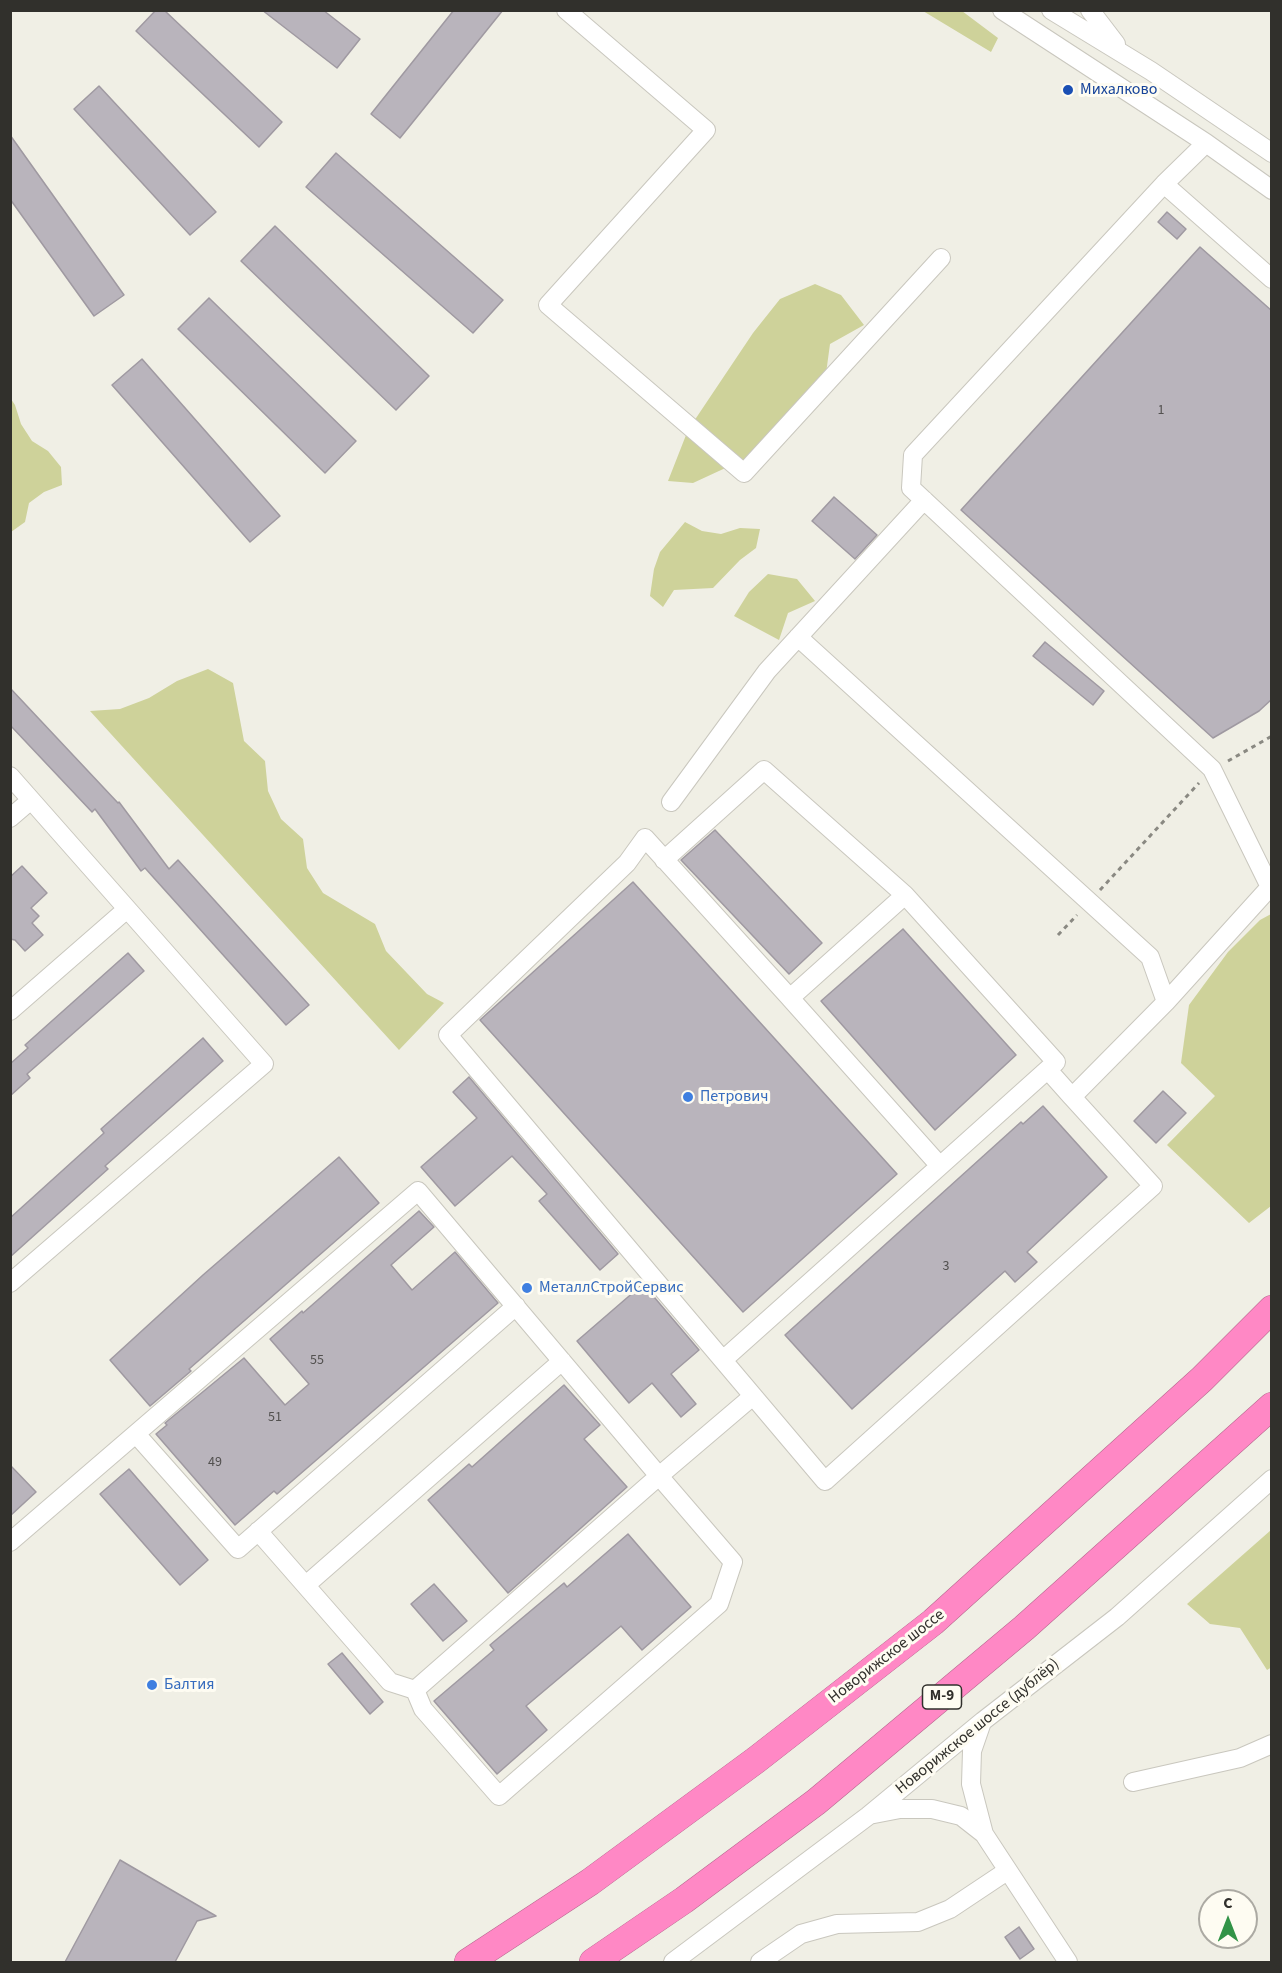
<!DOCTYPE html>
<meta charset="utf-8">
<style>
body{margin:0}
#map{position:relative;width:1282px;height:1973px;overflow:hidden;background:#f0efe5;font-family:"Source Sans 3",sans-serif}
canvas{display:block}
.frame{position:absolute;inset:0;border:12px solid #31302c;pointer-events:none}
.north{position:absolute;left:1198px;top:1889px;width:60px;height:60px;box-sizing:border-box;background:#fefcf2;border:2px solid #acaaa3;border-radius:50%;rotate:0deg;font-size:16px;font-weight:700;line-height:24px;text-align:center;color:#31302c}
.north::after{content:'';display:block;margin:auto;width:21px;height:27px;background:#329347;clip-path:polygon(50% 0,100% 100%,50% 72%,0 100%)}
</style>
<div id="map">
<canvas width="1282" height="1973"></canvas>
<div class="frame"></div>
<div class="north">С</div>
</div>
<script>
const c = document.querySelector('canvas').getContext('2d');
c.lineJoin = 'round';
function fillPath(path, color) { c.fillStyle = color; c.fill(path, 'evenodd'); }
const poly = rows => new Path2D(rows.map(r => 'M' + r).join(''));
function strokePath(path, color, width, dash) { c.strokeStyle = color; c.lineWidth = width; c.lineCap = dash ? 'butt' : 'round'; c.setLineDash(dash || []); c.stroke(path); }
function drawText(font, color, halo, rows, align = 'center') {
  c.font = font + ' "Source Sans 3",sans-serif'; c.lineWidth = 6; c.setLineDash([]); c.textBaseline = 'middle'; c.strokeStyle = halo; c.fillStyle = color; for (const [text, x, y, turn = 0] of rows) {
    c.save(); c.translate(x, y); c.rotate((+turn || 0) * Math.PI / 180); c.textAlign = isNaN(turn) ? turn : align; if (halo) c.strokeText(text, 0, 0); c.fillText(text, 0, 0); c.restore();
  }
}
fillPath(poly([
 [923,11,962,11,998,38,991,52],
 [815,284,841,295,864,325,830,344,825,381,773,446,693,483,668,481,688,430,753,333,780,299],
 [11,399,15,405,21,424,32,441,48,451,61,467,62,485,44,492,29,503,25,522,11,532],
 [685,522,702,531,721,534,740,528,760,529,756,548,740,560,713,588,674,590,663,607,650,596,654,569,660,552],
 [768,574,797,579,815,601,788,613,779,640,734,616,749,592],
 [208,669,233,683,244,741,265,761,268,791,281,819,303,839,307,868,323,893,375,924,386,951,427,994,444,1003,399,1050,90,711,120,709,149,698,177,681],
 [1271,914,1271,1206,1249,1223,1167,1145,1215,1096,1181,1063,1189,1005,1228,952,1260,920],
 [1271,1530,1272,1667,1267,1670,1240,1628,1210,1624,1187,1604]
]), '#ced29a');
const building = poly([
 [156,10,164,10,282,122,259,147,136,31,156,10],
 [262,10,323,10,360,39,337,68,262,10],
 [454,10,503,10,400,138,371,114,454,10],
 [99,86,216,212,190,235,74,109,99,86],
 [10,135,124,295,94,316,10,199,10,135],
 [336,153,503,300,473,333,306,187,336,153],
 [1167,212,1186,229,1177,239,1158,222,1167,212],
 [275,226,429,376,396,410,241,261,275,226],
 [1200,247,1272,311,1272,699,1259,711,1213,738,961,510,1200,247],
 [209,298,356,441,325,473,178,329,209,298],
 [142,359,280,516,250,542,112,385,142,359],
 [834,497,877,535,855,559,812,521,834,497],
 [1045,642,1104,691,1093,705,1033,656,1045,642],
 [10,688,118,803,119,802,169,869,178,860,309,1005,286,1025,145,868,141,871,95,809,92,812,10,725,10,688],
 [715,830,822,943,789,974,681,860,715,830],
 [22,866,47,893,31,908,39,916,32,923,43,935,25,951,15,940,10,939,10,877,22,866],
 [633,882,897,1174,743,1312,480,1020,633,882],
 [903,929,1016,1055,935,1130,821,1001,903,929],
 [128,953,144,971,27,1074,30,1078,10,1096,10,1064,28,1048,25,1045,128,953],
 [203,1038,223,1061,105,1166,108,1169,10,1257,10,1218,104,1133,101,1129,203,1038],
 [469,1077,618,1254,600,1270,539,1201,547,1194,512,1156,455,1206,421,1167,477,1118,453,1092,469,1077],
 [1163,1091,1186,1113,1156,1143,1134,1121,1163,1091],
 [1043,1106,1107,1177,1027,1252,1037,1262,1015,1282,1005,1271,852,1409,785,1335,1021,1122,1023,1124,1043,1106],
 [339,1157,379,1203,189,1369,191,1371,150,1406,110,1360,203,1275,339,1157],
 [419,1211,434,1227,391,1265,412,1290,455,1252,498,1303,277,1494,274,1491,235,1525,156,1434,167,1425,165,1423,244,1358,285,1405,309,1384,270,1339,302,1311,303,1313,419,1211],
 [643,1284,699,1350,671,1374,696,1404,681,1417,652,1383,629,1403,577,1341,643,1284],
 [564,1385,600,1425,584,1439,627,1487,508,1593,428,1500,469,1464,472,1467,564,1385],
 [10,1465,36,1492,10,1516,10,1465],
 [129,1469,208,1560,180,1585,100,1494,129,1469],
 [628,1534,691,1607,642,1650,621,1626,526,1706,547,1730,497,1774,434,1701,494,1650,490,1645,564,1583,567,1587,628,1534],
 [434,1584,467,1621,443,1641,411,1604,434,1584],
 [342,1653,383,1702,370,1714,328,1664,342,1653],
 [120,1860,216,1916,197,1921,175,1962,65,1962,120,1860],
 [1019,1927,1034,1949,1020,1959,1005,1937,1019,1927]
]);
fillPath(building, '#b9b4bc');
strokePath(building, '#9f99a1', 1.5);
const minor = poly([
 [566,10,706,130,548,305,744,473,941,258],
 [1002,10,1206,143,1272,190],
 [1051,10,1151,71,1272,153],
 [1090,10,1116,44],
 [1164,184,1206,143],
 [1272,279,1164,184,913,455,911,488,1212,769,1270,887,1272,886],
 [798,637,1150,957,1166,1002],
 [10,776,264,1064,10,1283],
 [671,802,767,671,924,500],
 [10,818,31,800],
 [664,860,764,770,905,895],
 [790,998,645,838,627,863,448,1035,825,1481,1153,1186,1072,1097,1166,1002,1270,887],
 [10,1011,127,909],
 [1048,1070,1072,1097],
 [723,1360,940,1166,1056,1062,905,895,790,998,940,1166],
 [136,1434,238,1549,516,1306],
 [258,1531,390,1682,415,1690,659,1476,733,1562,719,1604,499,1796,423,1709,415,1690],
 [10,1542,418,1191,659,1476,753,1396],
 [306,1585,562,1361],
 [982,1722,972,1751,971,1784,984,1834],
 [1133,1782,1240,1758,1272,1744],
 [869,1815,900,1809,932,1809,961,1816,984,1834,1068,1962],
 [673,1962,868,1816,983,1721,1117,1617,1272,1479],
 [760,1962,801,1934,837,1924,918,1922,950,1909,1007,1871]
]);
const highway = poly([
 [468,1962,590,1882,756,1760,933,1622,1202,1379,1272,1309],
 [593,1962,684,1900,816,1802,1024,1628,1272,1406]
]);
strokePath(minor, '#c9c7be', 20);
strokePath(highway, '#b7698f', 28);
strokePath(poly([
 [1228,761,1272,736],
 [1100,890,1199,783],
 [1058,935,1077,915]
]), '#8a8982', 3, [4.5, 4.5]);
strokePath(minor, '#fff', 18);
strokePath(highway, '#ff88c5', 27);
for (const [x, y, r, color] of [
 [1068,90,6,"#1a4fb4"],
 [688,1097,6,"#3f7fe0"],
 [527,1288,6,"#3f7fe0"],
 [152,1685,6,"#3f7fe0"]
]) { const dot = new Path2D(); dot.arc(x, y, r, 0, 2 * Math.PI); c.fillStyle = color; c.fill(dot); strokePath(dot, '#fefcf2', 2); }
drawText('14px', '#535150', null, [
 ["1",1161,411],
 ["3",946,1267],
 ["55",317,1361],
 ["51",275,1418],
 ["49",215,1463]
]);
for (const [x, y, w] of [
 [942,1697,39]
]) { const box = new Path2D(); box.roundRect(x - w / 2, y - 12, w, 24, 4.5); c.fillStyle = '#fefcf2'; c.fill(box); strokePath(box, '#31302c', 1.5); }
drawText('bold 15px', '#31302c', null, [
 ["М-9",942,1697]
]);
drawText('16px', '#164399', '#fefcf2', [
 ["Михалково",1080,90]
], 'left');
drawText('16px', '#366cbe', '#fefcf2', [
 ["Петрович",700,1097],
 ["МеталлСтройСервис",539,1288],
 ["Балтия",164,1685]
], 'left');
drawText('16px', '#31302c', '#fefcf2', [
 ["Новорижское шоссе",887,1657,-38],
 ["Новорижское шоссе (дублёр)",978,1727,-39]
]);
</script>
